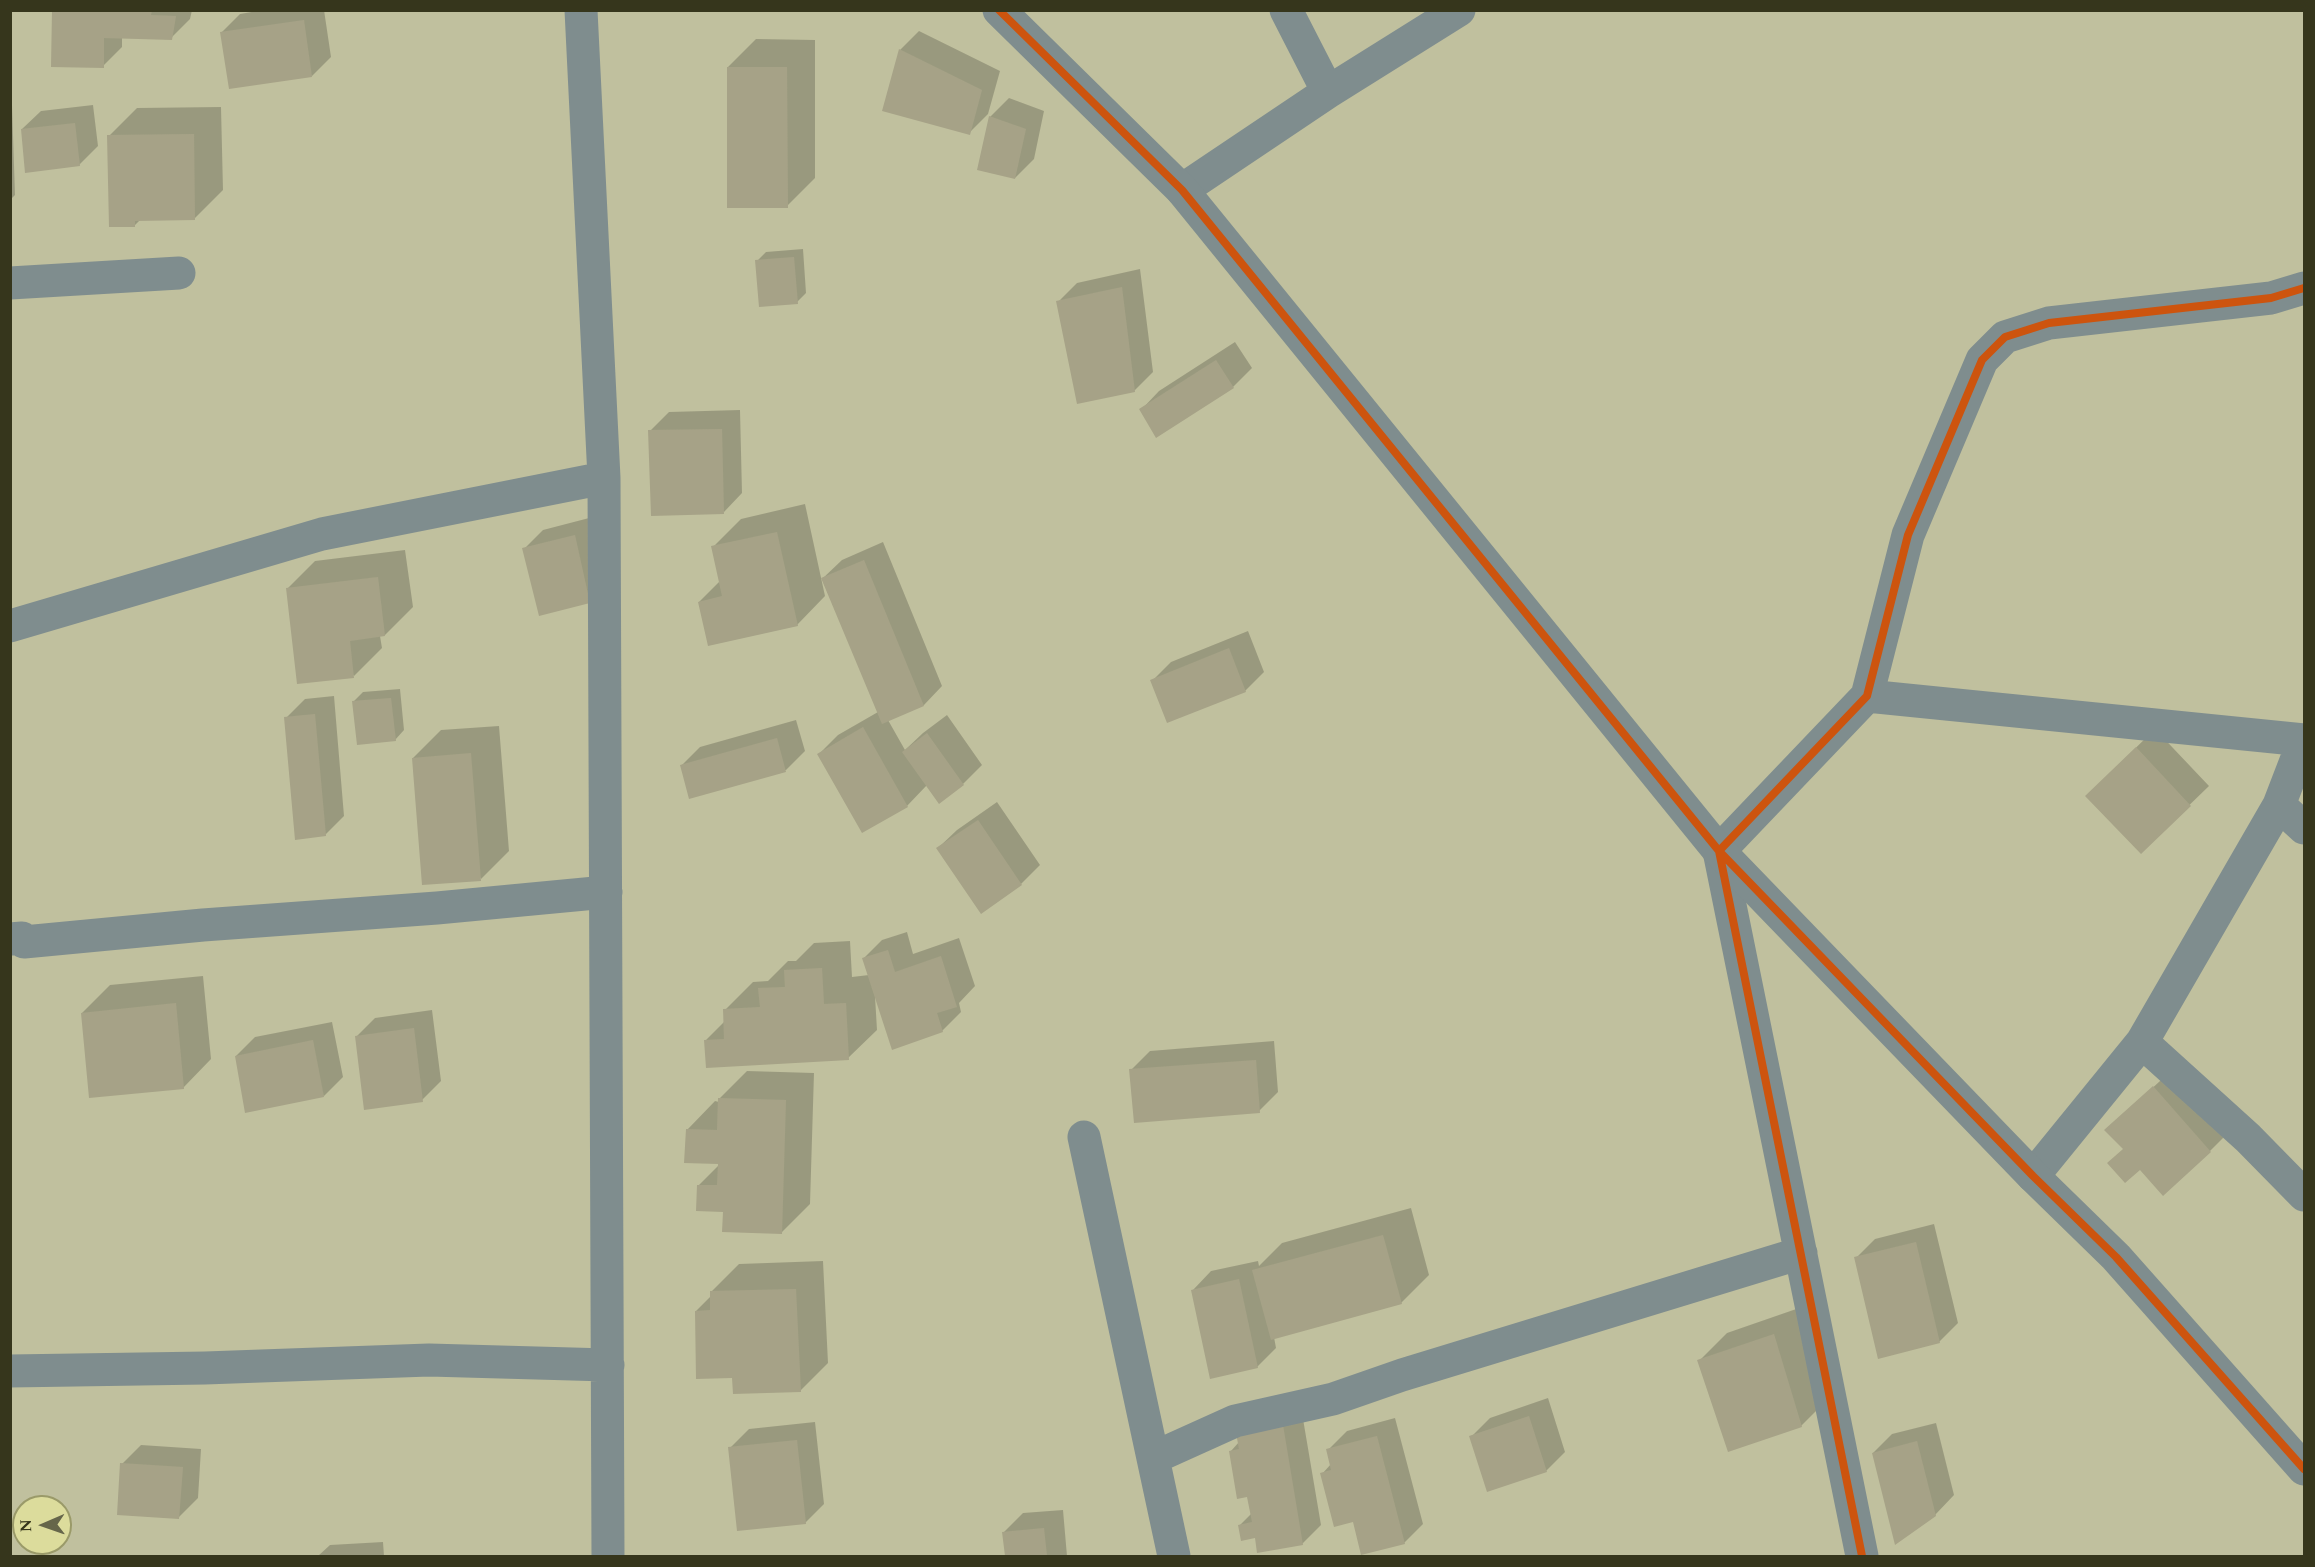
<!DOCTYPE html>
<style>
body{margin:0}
#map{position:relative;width:2315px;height:1567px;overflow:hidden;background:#c0c09e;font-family:Spectral,serif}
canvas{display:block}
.frame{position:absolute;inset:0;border:12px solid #36361c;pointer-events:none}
.north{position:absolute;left:12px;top:1495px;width:60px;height:60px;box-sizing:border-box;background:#dcdc9c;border:2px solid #9a9a69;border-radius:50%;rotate:268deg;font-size:16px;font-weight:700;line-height:24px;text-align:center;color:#36361c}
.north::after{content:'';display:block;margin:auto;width:21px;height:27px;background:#66664a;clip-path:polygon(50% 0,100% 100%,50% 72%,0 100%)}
</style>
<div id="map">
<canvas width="2315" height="1567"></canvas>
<div class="frame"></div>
<div class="north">N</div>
</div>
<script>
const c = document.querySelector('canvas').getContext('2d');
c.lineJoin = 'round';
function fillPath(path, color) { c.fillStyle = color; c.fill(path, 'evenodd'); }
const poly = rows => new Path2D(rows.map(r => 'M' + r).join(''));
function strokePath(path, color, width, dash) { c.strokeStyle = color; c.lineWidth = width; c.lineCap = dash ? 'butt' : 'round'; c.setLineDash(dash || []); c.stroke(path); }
fillPath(poly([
 [54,10,192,10,190,19,171,38,122,37,122,47,103,66],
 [263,10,324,10,331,57,312,76,221,33,240,14],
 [919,31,1000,71,988,114,969,133,884,110,900,50],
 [756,39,815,40,815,178,787,206,728,67],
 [1009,98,1044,111,1034,159,1015,178,990,117],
 [10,105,12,105,15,195,10,200],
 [93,105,98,146,79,165,22,129,41,111],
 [221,107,223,190,195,218,141,219,134,226,109,136,137,108],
 [803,249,806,293,797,302,757,261,766,252],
 [1140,269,1153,372,1134,391,1058,302,1077,283],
 [1235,342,1252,368,1233,387,1141,410,1159,391],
 [740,410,742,493,724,512,650,431,669,412],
 [805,504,825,596,797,625,699,602,720,581,713,547,741,519],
 [593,517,590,601,524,549,543,530],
 [883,542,942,686,924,705,888,720,905,750,923,733,947,715,982,765,963,784,939,802,927,785,907,806,819,754,838,735,878,712,822,579,842,560],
 [405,550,413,607,385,635,380,636,382,648,354,676,287,589,315,561],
 [1248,631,1264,672,1245,691,1152,681,1171,662],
 [400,689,404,730,395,740,354,701,363,692],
 [334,696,344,816,325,835,286,718,305,699],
 [796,720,805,751,786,770,690,798,681,766,700,747],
 [499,726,509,851,481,879,413,758,441,730],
 [2155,729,2209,786,2141,852,2106,777],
 [997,802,1040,865,1021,884,938,848,957,830],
 [907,932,913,954,959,938,975,986,959,1003,961,1012,942,1031,875,996,877,1030,848,1058,706,1040,725,1021,725,1010,753,982,768,981,788,961,796,961,814,943,850,941,852,977,869,975,863,959,882,940],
 [203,976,211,1059,183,1088,82,1013,110,985],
 [432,1010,441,1081,422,1100,356,1037,375,1018],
 [332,1022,343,1077,324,1096,236,1056,255,1037],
 [1274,1041,1278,1092,1259,1111,1131,1070,1150,1051],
 [2173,1069,2229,1132,2210,1151,2124,1148,2107,1130],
 [747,1071,814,1073,810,1204,782,1232,724,1211,699,1185,721,1163,687,1130,715,1101,719,1102,719,1099],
 [1411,1208,1429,1275,1401,1303,1274,1337,1276,1348,1257,1367,1193,1290,1211,1271,1258,1261,1259,1266,1282,1243],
 [1934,1224,1958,1323,1939,1342,1856,1258,1875,1239],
 [823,1261,828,1363,800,1391,696,1311,711,1296,711,1292,739,1264],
 [1802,1307,1829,1398,1801,1426,1699,1361,1727,1333],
 [1548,1398,1565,1452,1546,1471,1471,1437,1490,1418],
 [1301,1407,1321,1525,1302,1544,1256,1536,1240,1525,1252,1513,1249,1495,1231,1451,1239,1442],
 [1395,1418,1423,1524,1404,1543,1354,1520,1322,1474,1331,1464,1328,1450,1347,1431],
 [815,1422,824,1504,805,1523,730,1448,749,1429],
 [1936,1423,1954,1495,1935,1515,1873,1453,1892,1434],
 [141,1445,201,1449,198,1498,179,1517,122,1464],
 [1063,1510,1067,1556,1006,1556,1004,1532,1023,1513],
 [383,1542,384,1556,318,1556,330,1545]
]), '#0003');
fillPath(poly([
 [52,10,152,10,151,15,176,16,172,40,104,38,104,68,51,67],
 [304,20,312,77,229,89,220,32],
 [899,49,982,90,970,135,882,111],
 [727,67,787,67,788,208,727,208],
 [989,116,1026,129,1015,179,977,170],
 [75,123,80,166,25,173,21,129],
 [194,134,195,220,135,221,135,227,109,227,107,135],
 [794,257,798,304,759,307,755,260],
 [1122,287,1135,392,1077,404,1056,301],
 [1216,360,1234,388,1156,438,1139,409],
 [722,429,724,514,651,516,648,430],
 [777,532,798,626,708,646,698,602,722,596,711,546],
 [575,535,590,603,539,616,522,548],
 [864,560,924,706,882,724,821,578],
 [378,577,385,636,350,641,354,678,297,684,286,588],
 [1229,648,1246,692,1167,723,1150,680],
 [391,698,396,741,357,745,352,701],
 [315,714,326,836,295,840,284,717],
 [863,727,908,807,862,833,817,754],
 [927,733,964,785,939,804,902,752],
 [777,738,786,772,689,799,680,765],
 [2136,747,2191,806,2141,854,2085,796],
 [471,753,481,881,422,885,412,758],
 [978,820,1022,885,981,914,936,848],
 [888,950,895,972,941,956,957,1007,937,1013,943,1032,892,1050,862,958],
 [822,968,824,1004,846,1003,849,1060,706,1068,704,1040,724,1039,723,1009,760,1007,758,988,785,987,784,970],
 [176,1003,184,1089,89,1098,81,1013],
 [414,1028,423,1102,364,1110,355,1036],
 [313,1040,324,1097,245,1113,235,1056],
 [1256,1060,1260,1113,1134,1123,1129,1069],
 [2153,1086,2211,1152,2163,1196,2140,1170,2125,1183,2107,1163,2123,1149,2104,1130],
 [718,1098,786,1100,782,1234,722,1232,723,1212,696,1211,697,1185,717,1185,718,1164,684,1163,686,1129,717,1130],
 [1383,1235,1402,1304,1271,1340,1252,1270],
 [1916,1242,1940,1343,1878,1359,1854,1257],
 [1239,1279,1258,1368,1210,1379,1191,1290],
 [796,1289,801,1392,733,1394,732,1378,696,1379,695,1311,710,1310,710,1291],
 [1774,1334,1802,1427,1728,1452,1697,1360],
 [1529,1416,1547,1472,1487,1492,1469,1436],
 [1283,1425,1303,1545,1257,1553,1255,1538,1241,1541,1238,1525,1252,1522,1247,1497,1237,1499,1229,1451,1239,1449,1236,1433],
 [1377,1436,1405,1544,1361,1555,1353,1522,1334,1527,1320,1473,1331,1470,1326,1449],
 [797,1440,806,1524,737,1531,728,1447],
 [1917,1441,1936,1516,1895,1545,1872,1453],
 [120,1463,183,1467,179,1519,117,1515],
 [1044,1528,1047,1556,1005,1556,1002,1532]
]), '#a6a287');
strokePath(poly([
 [581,10,604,478,608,1556],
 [1286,10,1328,92],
 [1182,190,1328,92,1459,10],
 [10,283,179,273],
 [10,626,322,534,604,478],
 [1867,696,2304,740],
 [2304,740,2279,805,2304,828],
 [10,939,22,938,24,942,203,925,437,908,606,892],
 [2142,1042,2248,1138,2304,1195],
 [1084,1137,1174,1556],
 [2033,1176,2142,1042,2279,805],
 [10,1371,205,1368,429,1360,608,1365],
 [1153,1458,1235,1421,1333,1399,1402,1375,1801,1253],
 [1862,1556,1719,851,1867,696,1908,535,1982,360,2005,337,2049,323,2271,298,2304,288]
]), '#7f8d8e', 33);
strokePath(poly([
 [999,10,1182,190,1719,851,2033,1176,2116,1257,2304,1469]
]), '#7f8d8e', 33);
strokePath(poly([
 [999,10,1182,190,1719,851,2033,1176,2116,1257,2304,1469],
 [1862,1556,1719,851,1867,696,1908,535,1982,360,2005,337,2049,323,2271,298,2304,288]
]), '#cd540e', 8);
</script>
